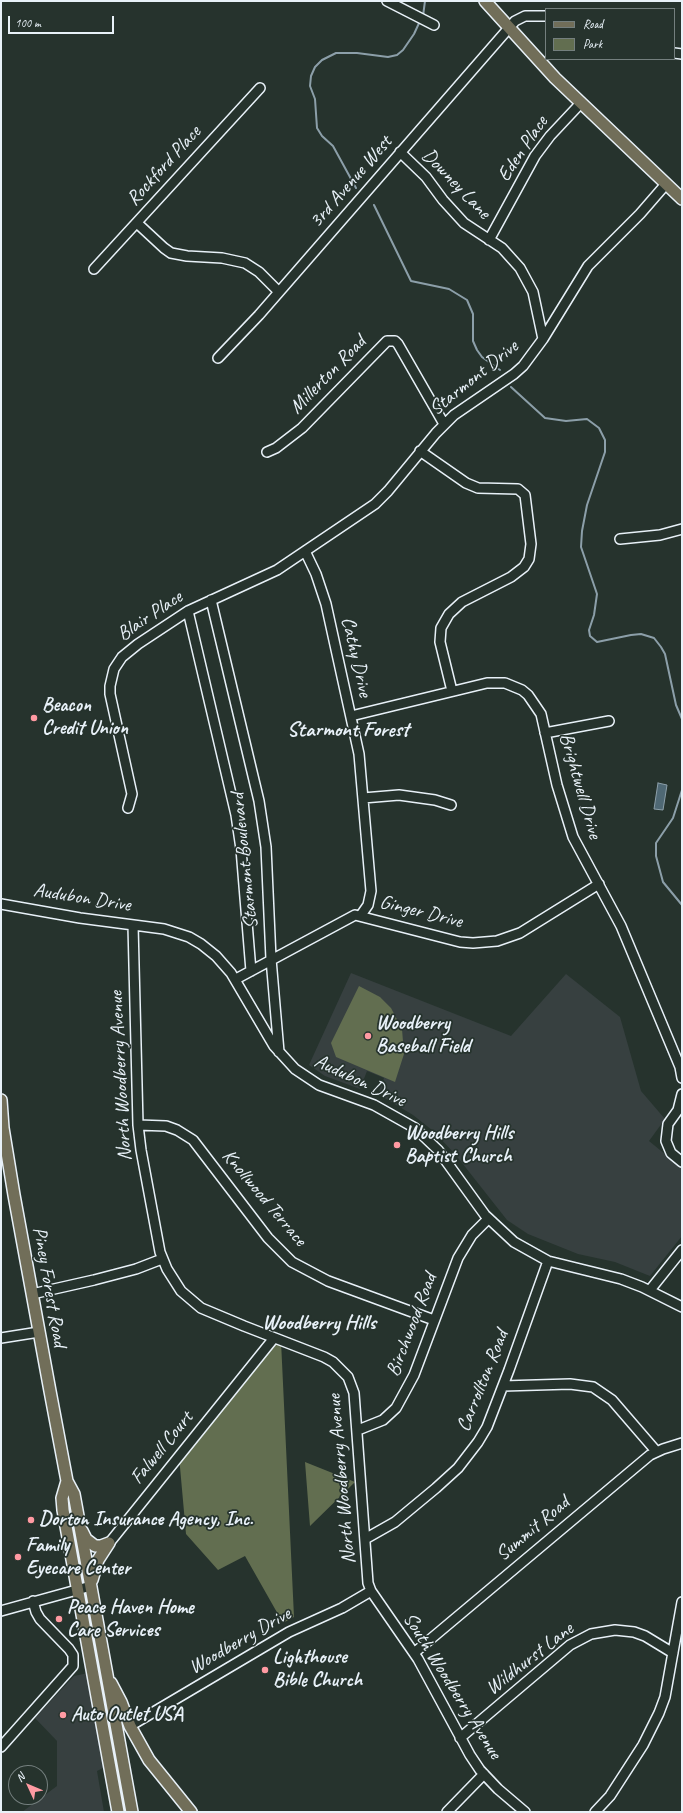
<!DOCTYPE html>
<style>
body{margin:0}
#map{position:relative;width:683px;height:1813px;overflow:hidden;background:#26332d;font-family:Caveat,sans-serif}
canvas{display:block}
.frame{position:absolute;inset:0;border:2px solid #e8f1f8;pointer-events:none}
.legend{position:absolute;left:545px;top:8px;width:130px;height:52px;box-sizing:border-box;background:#26332d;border:1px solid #747f7e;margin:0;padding:5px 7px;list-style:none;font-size:12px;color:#e8f1f8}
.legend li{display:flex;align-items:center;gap:8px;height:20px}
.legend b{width:20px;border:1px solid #747f7e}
.north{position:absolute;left:8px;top:1765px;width:40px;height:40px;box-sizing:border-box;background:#26332d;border:1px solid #747f7e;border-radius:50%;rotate:314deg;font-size:11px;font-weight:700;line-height:16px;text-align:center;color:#e8f1f8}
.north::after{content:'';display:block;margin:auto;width:14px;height:18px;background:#ff9aa2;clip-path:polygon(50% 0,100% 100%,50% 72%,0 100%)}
.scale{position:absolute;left:8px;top:16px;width:106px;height:18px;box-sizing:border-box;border:2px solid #e8f1f8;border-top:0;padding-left:5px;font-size:12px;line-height:14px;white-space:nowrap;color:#e8f1f8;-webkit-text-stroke:3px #26332d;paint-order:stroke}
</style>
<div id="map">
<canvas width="683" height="1813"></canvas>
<div class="frame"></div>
<ul class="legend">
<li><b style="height:5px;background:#716e59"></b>Road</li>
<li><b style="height:11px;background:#626e50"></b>Park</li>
</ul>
<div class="north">N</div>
<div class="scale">100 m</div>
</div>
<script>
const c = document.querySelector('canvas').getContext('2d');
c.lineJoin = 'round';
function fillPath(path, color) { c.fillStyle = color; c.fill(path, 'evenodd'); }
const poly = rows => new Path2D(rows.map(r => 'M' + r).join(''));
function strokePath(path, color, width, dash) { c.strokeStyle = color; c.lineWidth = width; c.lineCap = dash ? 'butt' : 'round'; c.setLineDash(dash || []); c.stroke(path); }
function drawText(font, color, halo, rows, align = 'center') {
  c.font = font + ' Caveat,sans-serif'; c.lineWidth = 3.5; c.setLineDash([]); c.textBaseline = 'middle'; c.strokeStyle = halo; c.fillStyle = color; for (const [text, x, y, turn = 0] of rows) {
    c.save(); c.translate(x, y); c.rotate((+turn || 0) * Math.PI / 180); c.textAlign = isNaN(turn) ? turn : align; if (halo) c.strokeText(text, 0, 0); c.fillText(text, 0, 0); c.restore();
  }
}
fillPath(poly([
 [351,973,511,1036,566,974,620,1017,641,1091,665,1119,649,1141,682,1168,682,1236,650,1276,615,1262,578,1254,528,1234,507,1220,455,1154,432,1130,413,1115,378,1094,384,1078,367,1071,360,1089,325,1076,309,1065],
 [93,1672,109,1765,97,1771,104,1812,22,1812,57,1786,57,1741,35,1718,74,1676]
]), '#374040');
fillPath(poly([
 [359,986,380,997,391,1008,402,1029,404,1054,395,1082,336,1057,331,1043],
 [274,1338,281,1341,294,1617,283,1623,245,1556,218,1570,186,1534,179,1456],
 [305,1462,355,1482,310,1526]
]), '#626e50');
const water = poly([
 [658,783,667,785,663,810,654,809,658,783]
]);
fillPath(water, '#4f6874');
strokePath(water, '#8c9fa9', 1);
strokePath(poly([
 [423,16,425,1],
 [356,188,333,146,322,136,317,128,315,99,310,86,311,76,315,67,322,60,336,53,357,53,388,57,397,55,403,50,414,34,420,21],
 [374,205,411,281,449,289,467,300,473,314,473,341,477,350,482,357,500,370],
 [511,387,545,418,566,421,587,419,599,428,605,440,605,452,587,505,582,531,581,547,597,594,594,615,589,630,590,636,597,642,631,635,641,634,654,638,661,647,665,654,676,705,682,719],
 [682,790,673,818,656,843,656,856,663,882,682,905]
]), '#8c9fa9', 2);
const minor = poly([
 [387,1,434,25],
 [674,53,682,54],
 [400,152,426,177,443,200,464,223,502,248,520,268,533,292,543,339],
 [137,223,164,248,171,253,187,256,222,258,245,263,259,272,279,292],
 [489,240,535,156,550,136,580,104],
 [94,269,260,88],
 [218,358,259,315,515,21,525,16,546,16],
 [420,451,466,483,478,488,518,489,525,495,531,544,529,559,524,567,511,577,462,602,449,614,441,628,440,642,452,691],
 [267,452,276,448,302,428,387,341,395,341,398,344,444,424],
 [620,539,660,535,682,529],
 [305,551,316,574,326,604,359,754,371,891,368,905,361,915],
 [211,600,259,801,266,847,271,959,279,1052],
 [188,611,236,815,241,849,251,971],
 [351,716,487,683,505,683,522,690,528,695,541,714,557,785,573,837,621,926,680,1067,682,1078],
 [545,733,609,721],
 [363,798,399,795,435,800,451,805],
 [128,808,132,794,110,694,110,686,114,669,122,657,138,644,188,611,277,570,375,504,388,491,436,433,454,415,514,374,523,366,543,339,588,266,640,214,666,184],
 [1,904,80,918,164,929,189,937,201,944,216,956,231,973,274,1046,295,1069,319,1085,374,1105,415,1128,438,1150,485,1215,514,1242,548,1261,621,1279,642,1287,682,1307],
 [133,925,138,1125,141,1150,160,1252,167,1269,181,1291,201,1308,244,1326,324,1357,333,1362,348,1377,354,1393,368,1583,371,1591,418,1659,470,1755,480,1770,498,1789,525,1812],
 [236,979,355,915,460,942,473,943,497,941,520,933,599,884],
 [682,1094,678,1110,668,1124,666,1141,671,1153,682,1162],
 [138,1125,166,1126,177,1130,193,1140,268,1238,292,1262,328,1281,434,1320],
 [650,1290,682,1250],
 [32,1294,94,1280,136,1269,162,1259],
 [1,1338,39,1332],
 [503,1386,570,1384,593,1387,612,1400,656,1451],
 [358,1430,383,1420,396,1408,414,1375,458,1258,472,1235,488,1219],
 [365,1539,395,1522,436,1488,458,1468,478,1442,487,1427,509,1370,548,1261],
 [106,1547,274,1338],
 [1,1611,91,1586],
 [414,1653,650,1455,663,1449,682,1443],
 [130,1726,289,1632,342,1608,371,1591],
 [460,1738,570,1645,591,1634,615,1630,634,1632,645,1636,673,1653],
 [1,1747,73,1666,73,1655,69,1649,40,1619,36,1612,33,1601],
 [447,1812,484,1774],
 [595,1812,610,1796,643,1745,659,1713,665,1697,682,1602]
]);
const major = poly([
 [485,1,555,78,682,199],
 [1,1100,3,1128,14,1195,50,1391,67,1481,74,1494,132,1812],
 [67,1481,62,1498,63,1510,118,1812],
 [82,1531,86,1539,95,1546,101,1546,109,1543],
 [92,1580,98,1560,109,1543],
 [111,1683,121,1702,130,1726,149,1760,191,1812]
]);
strokePath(minor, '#e8f1f8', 12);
strokePath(major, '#e8f1f8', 14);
strokePath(minor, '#26332d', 9);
strokePath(major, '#716e59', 11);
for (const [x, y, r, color] of [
 [34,718,4,"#ff9aa2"],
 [368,1036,4,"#ff9aa2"],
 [397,1145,4,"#ff9aa2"],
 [31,1520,4,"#ff9aa2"],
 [18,1557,4,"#ff9aa2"],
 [59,1619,4,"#ff9aa2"],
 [265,1670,4,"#ff9aa2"],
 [63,1715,4,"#ff9aa2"]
]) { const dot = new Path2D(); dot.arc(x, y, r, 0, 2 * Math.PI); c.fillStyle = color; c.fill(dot); strokePath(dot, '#26332d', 1.5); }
drawText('20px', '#e8f1f8', '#26332d', [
 ["Eden Place",523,149,-56],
 ["Rockford Place",164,166,-48],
 ["3rd Avenue West",351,182,-49],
 ["Downey Lane",456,184,46],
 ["Millerton Road",328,375,-46],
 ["Starmont Drive",474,378,-39],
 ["Blair Place",150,616,-34],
 ["Cathy Drive",356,657,77],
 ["Brightwell Drive",580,786,74],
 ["Starmont Boulevard",245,861,-96],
 ["Audubon Drive",82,898,9],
 ["Ginger Drive",421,912,14],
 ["North Woodberry Avenue",121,1076,-93],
 ["Audubon Drive",360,1081,25],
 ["Knollwood Terrace",264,1198,50],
 ["Piney Forest Road",49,1287,80],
 ["Birchwood Road",412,1325,-69],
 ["Carrollton Road",483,1381,-68],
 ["Falwell Court",162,1448,-51],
 ["North Woodberry Avenue",342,1479,-95],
 ["Summit Road",533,1529,-40],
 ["Woodberry Drive",240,1641,-30],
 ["Wildhurst Lane",530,1659,-38],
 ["South Woodberry Avenue",452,1686,58]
]);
drawText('bold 20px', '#e8f1f8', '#26332d', [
 ["Beacon",42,706],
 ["Credit Union",42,729],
 ["Woodberry",376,1024],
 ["Baseball Field",376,1047],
 ["Woodberry Hills",405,1134],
 ["Baptist Church",405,1157],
 ["Dorton Insurance Agency, Inc.",39,1520],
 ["Family",26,1546],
 ["Eyecare Center",26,1569],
 ["Peace Haven Home",67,1608],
 ["Care Services",67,1631],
 ["Lighthouse",273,1658],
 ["Bible Church",273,1681],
 ["Auto Outlet USA",71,1715]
], 'left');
drawText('bold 21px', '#e8f1f8', '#26332d', [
 ["Starmont Forest",348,730],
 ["Woodberry Hills",319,1323]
]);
</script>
